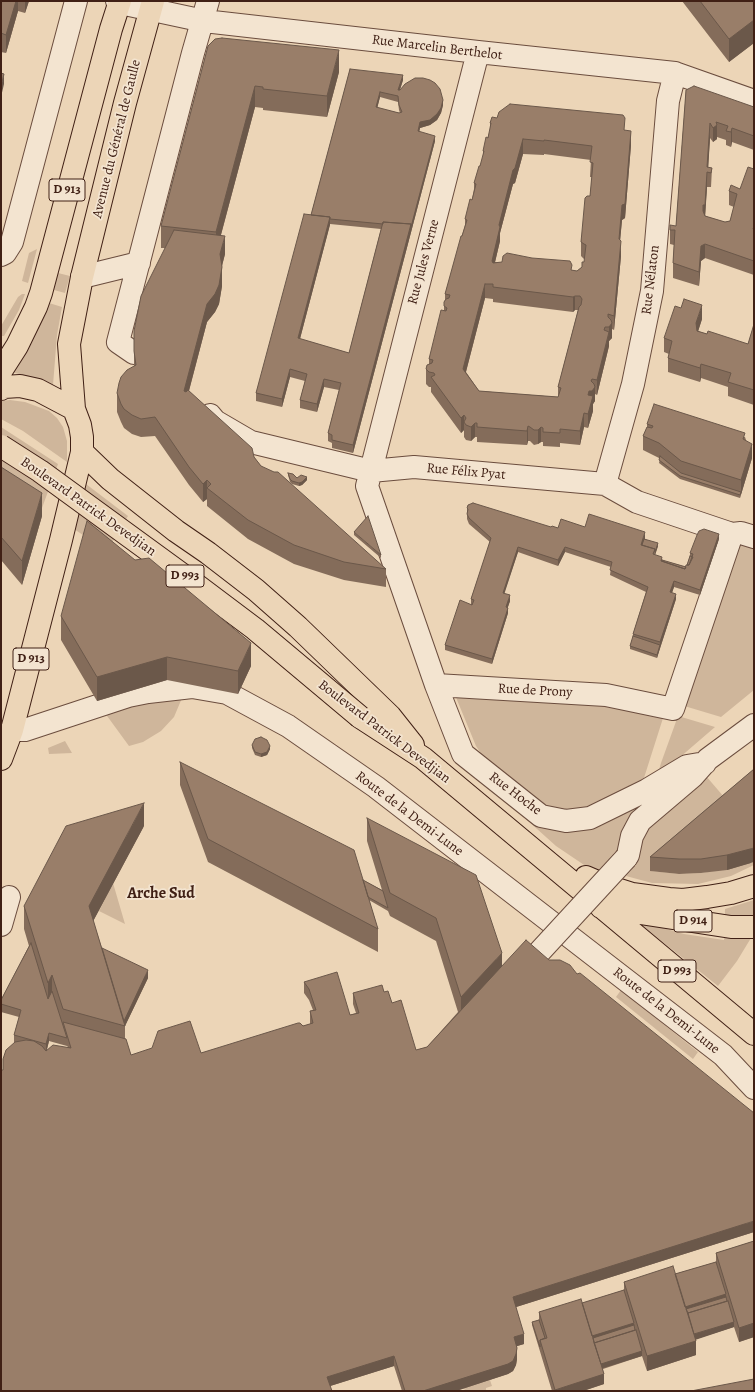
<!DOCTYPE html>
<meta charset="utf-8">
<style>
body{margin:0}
#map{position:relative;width:755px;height:1392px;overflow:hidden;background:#ecd5b7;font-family:Alegreya,serif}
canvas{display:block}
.frame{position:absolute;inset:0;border:2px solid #402015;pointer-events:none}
</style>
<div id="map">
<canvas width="755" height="1392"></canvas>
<div class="frame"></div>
</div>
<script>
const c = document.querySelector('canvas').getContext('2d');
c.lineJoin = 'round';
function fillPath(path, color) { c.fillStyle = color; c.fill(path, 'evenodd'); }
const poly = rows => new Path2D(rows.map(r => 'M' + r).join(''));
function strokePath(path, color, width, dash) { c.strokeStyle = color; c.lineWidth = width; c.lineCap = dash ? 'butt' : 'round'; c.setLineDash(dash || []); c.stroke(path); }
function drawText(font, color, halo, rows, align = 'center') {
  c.font = font + ' Alegreya,serif'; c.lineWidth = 3.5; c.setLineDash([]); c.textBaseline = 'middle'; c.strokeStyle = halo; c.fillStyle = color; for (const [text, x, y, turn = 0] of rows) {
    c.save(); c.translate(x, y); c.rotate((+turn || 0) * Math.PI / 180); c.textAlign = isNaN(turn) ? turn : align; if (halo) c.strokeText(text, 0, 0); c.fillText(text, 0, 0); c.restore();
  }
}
fillPath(poly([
 [37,249,28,283,22,281,29,253],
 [58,273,70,276,65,293,54,290],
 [22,294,25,294,19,310,4,336,1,336,1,326,18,297],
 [49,303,62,307,57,335,53,385,40,380,12,372,45,315],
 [10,400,25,402,49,411,57,418,63,427,67,441,67,462,23,431,1,419,1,401],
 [1,427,58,464,42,508,1,483],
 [82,481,128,516,107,551,71,527],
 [754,543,754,690,721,717,681,705,735,544],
 [455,695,608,703,664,715,643,781,596,802,597,805,566,812,542,805,484,758,476,746],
 [182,698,174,717,161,731,143,742,129,746,102,709],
 [678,716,715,727,657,777,661,763],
 [65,741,72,753,49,754,48,748],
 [706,776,730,804,651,871,679,874,701,873,737,867,754,862,754,865,731,876,698,884,652,883,626,876,636,865,635,858,643,832],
 [657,795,621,845,596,873,556,846,517,811,530,818],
 [113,883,125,924,99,911],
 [754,900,754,933,737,961,718,986,635,920,684,934,724,940,725,909],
 [621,990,698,1052,693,1059,616,997],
 [490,1380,492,1386,486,1388,486,1391,465,1391,464,1388]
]), '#cfb69b');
const minor = poly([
 [117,1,120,3,204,21,478,52,675,73,754,101],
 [478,52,367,486,436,685,606,695,673,709,732,534],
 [1,255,5,253,12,242,76,1],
 [82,277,139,263],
 [134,353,118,342,193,53,208,1],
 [210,415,215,421,251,442,371,471,414,467,605,484,637,502,732,534,741,533,754,537],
 [605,484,633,384,652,291,668,101,675,73],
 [436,685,463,754,541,816,566,821,590,818,647,790,687,766,705,763],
 [12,730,25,730,128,696,148,692,192,687,227,693,288,726,376,787,723,1055,754,1088],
 [626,858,628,855,632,836,640,821,693,776,708,759,754,725],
 [1,925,9,897]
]);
const major = poly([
 [1,371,17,346,36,307,41,293,111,29,120,1],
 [1,389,4,387,20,386,38,390,74,409],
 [82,452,110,479,176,531,208,553,256,590,298,627,390,716,413,745],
 [360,717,423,758,754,1034],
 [1,759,12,730,61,540,82,452,82,437,80,425,74,409,69,344,82,277,125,103,153,1],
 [586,877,607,886,632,894,669,899,683,900,707,897,731,893,754,886],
 [601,907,731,927,754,927]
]);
strokePath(minor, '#6b4d3e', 24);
strokePath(major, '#402015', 24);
strokePath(minor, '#f3e4d0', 22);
strokePath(major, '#ecd5b7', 22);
const minorBridge = poly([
 [520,973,626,858]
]);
const majorBridge = poly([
 [1,446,40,471,199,587,255,629,360,717]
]);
strokePath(minorBridge, '#6b4d3e', 24, []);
strokePath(majorBridge, '#402015', 24, []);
strokePath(minorBridge, '#f3e4d0', 22);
strokePath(majorBridge, '#ecd5b7', 22);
fillPath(poly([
 [1,1,29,1,25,13,18,11,6,53,1,52],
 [682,1,754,1,754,43,729,62],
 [208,46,339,72,327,117,263,110,263,108,255,107,221,235,225,254,222,266,222,286,219,304,215,312,207,322,189,391,254,457,261,466,386,569,386,587,344,580,294,564,248,539,207,506,207,499,203,502,189,485,155,436,141,437,132,434,124,428,121,422,117,412,117,393,134,366,134,351,165,248,161,248,161,226],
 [350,69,403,80,400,90,443,105,441,113,437,120,430,125,420,128,419,132,435,141,353,453,332,448,332,443,328,441,328,433,339,390,324,387,317,412,300,408,300,400,305,381,290,377,282,407,256,401,256,393,311,215],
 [380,97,398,102,399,110,400,113,377,108],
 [330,224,381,229,349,353,300,339],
 [686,90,754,107,754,150,732,142,731,147,726,145,726,140,717,137,717,139,713,142,710,138,708,167,712,168,711,187,707,187,705,215,705,216,725,222,730,221,734,207,729,205,729,191,740,189,754,169,754,275,705,258,701,261,699,286,673,278,673,263,674,245,670,244,670,230,676,226],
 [497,118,625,130,631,145,625,218,622,220,620,240,621,256,614,330,612,329,612,338,609,341,609,346,597,395,595,394,595,401,593,404,593,411,588,428,584,427,580,445,560,443,560,447,543,446,543,442,541,442,538,444,534,445,530,441,528,441,527,445,477,442,477,437,475,437,471,441,466,440,464,437,464,430,461,433,431,392,431,387,429,387,426,384,426,369,429,365,429,359,444,311,444,302,445,300,445,294,465,225,465,219,472,200,474,189,474,183,480,166,483,157,483,151,490,130,490,123],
 [523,154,544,155,544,154,591,160,590,177,592,177,590,196,581,242,581,256,584,259,585,259,584,262,582,267,577,271,495,262,500,241,500,233,513,184,515,183],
 [485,298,493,299,493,302,573,312,575,310,578,310,558,387,558,397,479,391,466,372],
 [681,308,702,319,698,331,707,334,748,344,754,324,754,405,728,396,728,387,701,378,700,382,668,372,668,358,669,354,664,352,664,338],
 [647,424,745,437,752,458,740,498,680,479,659,463,660,458,659,458,643,450,643,436,647,427],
 [1,467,42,516,22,585,1,560],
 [288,473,297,478,307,480,302,485,299,486,292,484,290,482,288,475],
 [467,508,551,527,558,528,585,527,645,538,645,539,658,546,655,555,662,560,686,567,687,565,690,556,690,553,719,539,700,595,674,587,672,593,676,599,657,658,630,649,630,646,633,636,633,634,646,592,610,575,611,567,565,552,558,566,518,552,504,593,510,601,508,607,508,613,492,664,445,650,445,645,471,604,471,599,490,542,469,524,467,519],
 [354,532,381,555,381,558,354,535],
 [61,616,251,666,238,694,167,680,97,701,61,640],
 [252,745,270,749,267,755,261,757,255,755,252,748],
 [180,762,363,880,382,890,367,841,367,818,502,966,754,1232,516,1307,524,1344,517,1346,517,1359,516,1365,513,1371,508,1374,456,1391,402,1391,394,1366,330,1386,3,1070,14,1043,14,1035,19,1017,1,1012,1,1000,29,946,24,929,24,906,144,826,93,921,102,948,148,978,125,1026,125,1038,131,1055,201,1053,310,1024,310,1011,313,1010,309,1000,304,993,304,982,350,1015,356,1013,353,1004,353,993,384,992,392,1003,416,1050,427,1047,458,1012,436,941,390,916,388,911,369,900,378,929,378,952,208,862,180,785],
 [49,1041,67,1046,68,1047,47,1050],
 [754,769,751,863,727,870,701,873,679,874,650,871,650,857],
 [754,1241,754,1337,739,1342,734,1327,696,1339,696,1355,647,1371,642,1356,603,1369,604,1384,583,1391,552,1391,532,1325,532,1322,539,1320,539,1312,582,1303,624,1290,624,1282,675,1274,716,1262,716,1253]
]), '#846c5a');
fillPath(poly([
 [16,1,18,1,18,11,6,53,6,35],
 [25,1,29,1,25,13],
 [754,20,754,43,729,62,729,39],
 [339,50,339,72,327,117,327,96],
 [4,74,4,84,1,97,1,86],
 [403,75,403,80,398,95,398,90],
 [255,86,255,107,216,253,216,232],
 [380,92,380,97,376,113,376,107],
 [443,100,443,105,441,113,437,120,430,125,420,128,418,137,418,131,420,122],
 [710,123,710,138,708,172,707,167],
 [717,125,717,139,713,142,713,128],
 [732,128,732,142,731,147,731,132],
 [631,131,631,145,625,218,622,220,619,253,619,239,622,205],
 [435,136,435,141,353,453,353,445,411,224],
 [523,139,523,154,515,183,513,184,500,233,500,241,492,275,492,261,499,225,513,170],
 [707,172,707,187,705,219,703,211],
 [330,217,330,225,298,346,298,338],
 [225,236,225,254,220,273,220,254],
 [621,241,621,256,614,330,614,316],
 [705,244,705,258,701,261,699,286,699,272,701,246],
 [222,267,222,286,219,304,215,312,207,322,184,409,184,391,207,304],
 [485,284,485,298,463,383,463,369],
 [575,296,575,310,573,312,573,297],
 [702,305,702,319,696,338,696,323],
 [612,323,612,338,609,341,609,346,597,395,597,380,609,333,609,327],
 [701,364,701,378,700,382,700,368],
 [290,369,290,377,282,407,282,399],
 [324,379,324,387,317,412,317,404],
 [592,379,592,391,595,387,595,401,593,404,593,411,588,428,588,395],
 [584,413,584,427,580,445,580,431],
 [464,415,464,430,461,433,461,418],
 [475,423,475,437,471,441,471,427],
 [528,426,528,441,527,445,527,431],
 [541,427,541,442,538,444,538,430],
 [752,444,752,458,740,498,741,492,741,480],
 [307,477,307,480,302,485,299,486,299,483],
 [207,480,207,499,203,502,203,484],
 [42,493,42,516,22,585,22,561],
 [645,532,645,538,642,548,641,545],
 [719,534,719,539,700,595,700,590],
 [658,543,658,546,655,555,655,552],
 [518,547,518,552,503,598,503,593],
 [565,547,565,552,558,566,558,560],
 [674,581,674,587,670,598,670,592],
 [676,594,676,599,660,648,660,642],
 [510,595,510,601,506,612,506,607],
 [508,608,508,613,492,664,492,659],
 [251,643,251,666,238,694,238,671],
 [660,645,660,648,657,658,657,655],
 [167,657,167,680,97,701,97,677],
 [270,746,270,749,267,755,261,757,261,754],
 [144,803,144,826,89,929,89,906],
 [754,848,754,862,727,870,727,855],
 [502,953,502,976,461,1020,461,997],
 [148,970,148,978,125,1026,122,1025],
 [52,975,52,999,48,1007,48,983],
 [49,1033,49,1041,46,1052,46,1044],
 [754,1221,754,1232,513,1308,513,1297],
 [726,1294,726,1300,683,1310,683,1307],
 [734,1322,734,1327,692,1341,692,1335],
 [634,1323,634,1328,591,1339,591,1336],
 [754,1323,754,1337,739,1342,739,1328],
 [524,1334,524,1344,514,1347,514,1337],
 [696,1341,696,1355,647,1371,647,1356],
 [517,1348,517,1359,516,1365,513,1371,508,1374,456,1391,423,1391],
 [642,1351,642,1356,600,1369,600,1364],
 [394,1356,394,1366,327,1387,327,1377],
 [604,1374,604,1384,583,1391,555,1391,555,1390]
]), '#6b584a');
const building = poly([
 [1,1,16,1,6,35,1,33,1,1],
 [700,1,754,1,754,20,729,39,700,1],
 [222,38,339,50,327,96,263,89,263,87,255,86,216,232,161,226,208,46,215,39,222,38],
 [350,69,403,75,398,90,400,90,405,84,415,78,423,78,430,80,435,83,440,89,443,100,441,108,437,114,430,120,420,122,418,131,435,136,411,227,411,224,383,222,383,224,330,219,330,217,311,215,350,69],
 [380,92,398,96,399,105,402,112,399,113,376,107,380,92],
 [1,73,4,74,1,86,1,73],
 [694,86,754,107,754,136,732,128,731,132,726,131,728,126,716,122,717,125,713,128,710,123,707,167,712,168,711,173,707,172,705,205,703,205,703,211,705,216,725,222,730,221,737,194,729,191,731,185,740,189,748,167,754,169,754,226,753,229,754,229,754,261,705,244,701,246,699,272,673,263,675,230,670,230,670,225,676,226,686,90,694,86],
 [510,104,623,115,625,118,624,130,631,131,625,204,622,205,619,239,621,241,614,316,608,314,608,317,611,320,612,323,609,327,605,327,604,330,609,332,597,380,592,379,591,381,594,384,595,387,592,391,589,391,588,395,593,396,588,414,584,413,580,431,560,429,560,433,543,432,543,428,541,427,538,430,534,430,530,427,528,426,527,431,477,427,477,423,475,423,471,427,466,425,464,422,466,418,464,415,461,418,431,377,435,375,434,373,429,372,426,369,427,365,432,363,433,360,429,359,441,310,446,311,447,308,444,306,444,302,446,299,449,298,450,295,445,294,461,236,462,236,467,220,465,219,470,199,472,200,476,184,474,183,479,166,480,166,484,151,483,151,486,137,488,138,491,123,490,123,492,117,497,118,499,112,510,104],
 [523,139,544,141,544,140,592,146,590,162,593,163,590,196,587,196,585,198,581,242,584,244,586,245,584,262,582,262,582,267,577,271,571,270,572,265,570,261,532,258,507,253,503,256,502,262,493,263,492,261,500,227,499,225,513,170,515,168,523,139],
 [485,284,493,284,493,287,573,297,575,296,580,296,582,299,581,305,579,307,558,387,561,388,558,397,479,391,463,369,485,284],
 [304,214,330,217,298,338,349,353,383,222,411,224,353,445,332,440,332,435,328,433,341,383,324,379,317,404,300,400,307,374,290,369,282,399,256,393,304,214],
 [174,230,225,236,220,254,222,267,219,285,215,294,207,304,184,391,186,392,188,390,252,448,254,457,261,466,274,472,278,472,386,569,344,562,294,545,248,520,207,488,211,484,207,480,203,484,189,467,155,417,141,419,132,415,124,409,121,404,117,393,119,383,121,377,127,370,136,365,134,351,134,331,141,296,174,230],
 [684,299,702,305,696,323,697,331,707,334,708,331,748,344,754,324,754,390,728,382,731,373,701,364,700,368,668,358,672,341,664,338,675,306,681,308,684,299],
 [654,404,745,433,743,439,752,444,741,480,681,461,659,443,643,436,647,427,652,428,653,426,647,424,654,404],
 [660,456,681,473,741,492,740,495,680,476,659,460,660,456],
 [1,467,42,493,22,561,1,537,1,467],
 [288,473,293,474,297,478,301,475,307,477,302,482,299,483,292,481,290,479,288,473],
 [473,503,551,527,552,526,558,528,561,519,585,527,589,514,645,532,641,545,655,549,653,554,662,557,661,561,685,569,686,565,689,565,693,554,690,553,697,535,699,531,704,529,719,534,700,590,674,581,670,592,676,594,660,642,633,634,648,587,610,570,612,562,565,547,558,560,518,547,503,593,510,595,506,607,508,608,492,659,445,645,460,600,472,605,474,600,471,599,491,538,469,518,467,514,468,509,467,508,468,505,473,503],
 [368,516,381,555,354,532,368,516],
 [87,521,135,560,149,558,251,643,238,671,167,657,97,677,61,616,87,521],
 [644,539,658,543,655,552,655,549,642,545,644,539],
 [690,556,693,557,689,565,687,565,690,556],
 [662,560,686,567,685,569,662,561,662,560],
 [633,636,660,645,657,655,630,646,633,636],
 [261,737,267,740,270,746,267,752,261,754,255,752,252,745,255,739,261,737],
 [180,762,354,850,378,929,208,839,180,762],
 [754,769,754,848,727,855,701,859,679,859,650,857,754,769],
 [144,803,89,906,125,1026,63,1009,52,975,48,983,24,906,66,826,144,803],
 [367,818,476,875,502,953,461,997,436,918,390,893,367,818],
 [363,880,383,891,388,908,368,897,363,880],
 [526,940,549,960,560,960,570,965,577,974,580,973,754,1113,754,1221,513,1297,524,1334,514,1337,517,1348,516,1354,513,1361,508,1364,423,1391,405,1391,394,1356,327,1377,332,1391,1,1391,1,1070,3,1070,3,1059,6,1050,15,1042,26,1040,34,1041,42,1046,46,1051,53,1045,71,1048,63,1022,126,1039,131,1055,152,1048,158,1031,190,1021,201,1053,298,1023,300,1023,303,1026,313,1023,310,1011,316,1010,309,989,304,982,337,972,350,1015,359,1013,353,993,382,985,384,992,388,991,392,1003,401,1000,416,1050,427,1047,526,940],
 [31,943,48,999,52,991,67,1038,49,1033,46,1044,14,1035,21,1010,1,1004,1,1000,31,943],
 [102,948,148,970,124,1021,102,948],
 [754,1241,754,1323,739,1328,716,1253,754,1241],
 [716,1262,726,1294,685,1307,675,1274,716,1262],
 [673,1266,696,1341,647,1356,624,1282,673,1266],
 [624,1290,634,1323,592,1336,582,1303,624,1290],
 [726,1297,727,1301,688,1313,686,1309,726,1297],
 [581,1299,604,1374,555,1390,540,1340,547,1338,539,1312,581,1299],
 [728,1301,734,1322,694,1334,688,1313,728,1301],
 [539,1320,545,1338,540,1340,540,1347,532,1322,539,1320],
 [634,1325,635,1330,594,1343,593,1338,634,1325],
 [636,1330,642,1351,601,1364,594,1343,636,1330],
 [754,1379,754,1391,691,1391,754,1379]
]);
fillPath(building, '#997e69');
strokePath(building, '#6b584a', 1);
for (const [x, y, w] of [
 [67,190,36],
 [185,576,38],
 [31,659,36],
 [693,921,38],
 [677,971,38]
]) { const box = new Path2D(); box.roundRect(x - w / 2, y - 11, w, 22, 3); c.fillStyle = '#f3e4d0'; c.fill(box); strokePath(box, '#402015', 1); }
drawText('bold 13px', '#402015', null, [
 ["D 913",67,190],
 ["D 993",185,576],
 ["D 913",31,659],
 ["D 914",693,921],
 ["D 993",677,971]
]);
drawText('14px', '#402015', '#f3e4d0', [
 ["Rue Marcelin Berthelot",437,48,7],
 ["Avenue du Général de Gaulle",117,139,-76],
 ["Rue Jules Verne",424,262,-75],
 ["Rue Nélaton",651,280,-83],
 ["Rue Félix Pyat",466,472,5],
 ["Boulevard Patrick Devedjian",88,507,35],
 ["Rue de Prony",535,691,3],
 ["Boulevard Patrick Devedjian",384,732,37],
 ["Rue Hoche",515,794,37],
 ["Route de la Demi-Lune",409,814,37],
 ["Route de la Demi-Lune",666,1011,38]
]);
drawText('bold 16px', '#402015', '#f3e4d0', [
 ["Arche Sud",161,894]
]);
</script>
